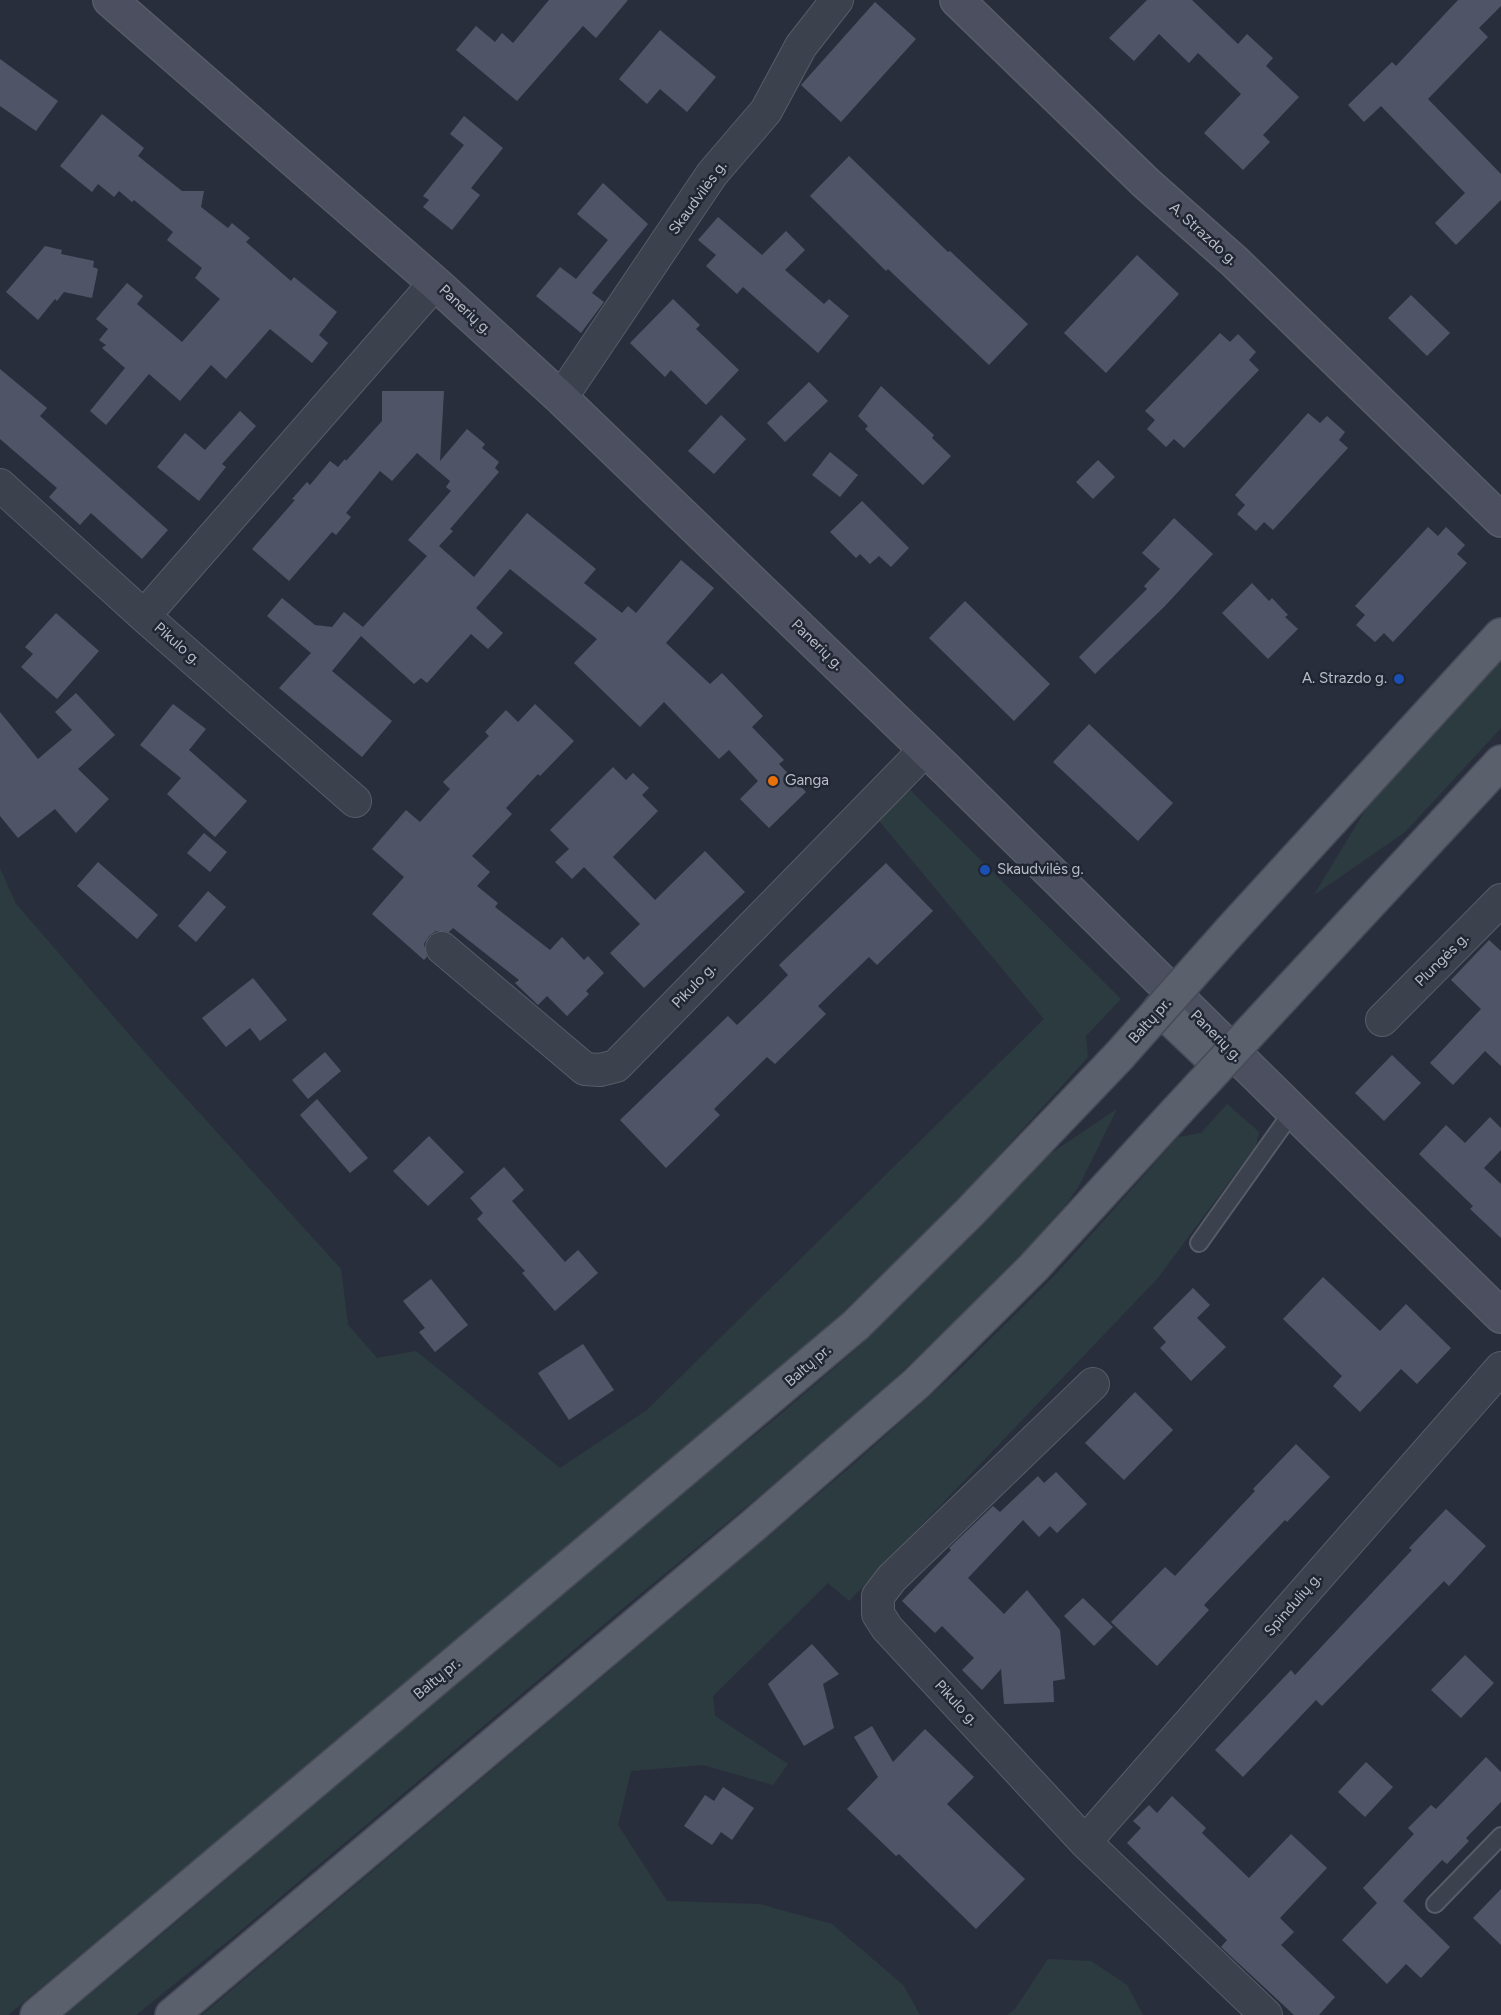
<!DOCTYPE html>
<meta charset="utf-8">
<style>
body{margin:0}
canvas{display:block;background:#292e3d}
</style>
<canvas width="1501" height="2015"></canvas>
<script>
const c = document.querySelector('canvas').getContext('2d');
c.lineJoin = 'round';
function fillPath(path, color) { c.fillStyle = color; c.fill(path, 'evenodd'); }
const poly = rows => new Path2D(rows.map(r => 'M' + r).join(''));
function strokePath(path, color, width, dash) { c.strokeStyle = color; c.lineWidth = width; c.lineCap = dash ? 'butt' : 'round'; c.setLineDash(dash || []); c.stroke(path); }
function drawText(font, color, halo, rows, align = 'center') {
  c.font = font + ' Figtree,sans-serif'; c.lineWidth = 5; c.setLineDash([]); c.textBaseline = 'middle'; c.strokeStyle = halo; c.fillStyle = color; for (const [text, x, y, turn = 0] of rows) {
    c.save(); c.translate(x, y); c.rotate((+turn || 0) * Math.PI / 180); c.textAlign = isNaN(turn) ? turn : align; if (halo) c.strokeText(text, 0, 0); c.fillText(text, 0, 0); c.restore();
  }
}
fillPath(poly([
 [1501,659,1501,728,1405,832,1314,895,1372,799],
 [907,787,1121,999,1086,1036,1088,1057,972,1185,859,1298,767,1381,8,2015,0,2015,0,868,16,904,154,1063,341,1269,348,1325,377,1358,416,1351,560,1468,647,1410,1044,1019,880,822,878,816],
 [1227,1104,1259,1132,1256,1146,1157,1279,849,1601,828,1583,713,1696,715,1716,788,1764,773,1785,703,1765,631,1771,618,1825,667,1901,759,1904,832,1924,903,1985,920,2015,202,2015,848,1469,961,1368,1058,1272,1178,1137,1201,1133],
 [1117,1109,1080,1184,1068,1202,1012,1266,884,1389,758,1497,621,1610,239,1932,136,2015,65,2015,166,1931,536,1615,677,1497,775,1419,854,1351,1050,1154],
 [1048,1959,1091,1961,1127,1985,1143,2015,1007,2015,1015,2009]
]), '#2c3b3f');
fillPath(poly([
 [549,0,628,0,596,38,583,26,517,101,456,50,476,26,495,42,502,33,513,43],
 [1147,0,1192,0,1238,44,1247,34,1273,58,1266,66,1299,97,1263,135,1270,142,1243,170,1204,133,1241,94,1198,53,1189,63,1159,34,1134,61,1109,38],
 [1458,0,1501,0,1501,6,1479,28,1488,37,1428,99,1501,174,1501,200,1456,245,1435,223,1465,193,1381,106,1364,122,1348,105,1392,62,1396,66],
 [875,2,916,39,841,122,801,85],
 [660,30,716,77,687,112,660,89,647,104,619,79],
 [0,59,58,101,36,131,0,106],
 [102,114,144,148,138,156,182,191,204,191,201,207,228,228,232,223,250,238,246,242,291,281,294,277,337,312,319,335,328,343,312,363,270,329,226,379,211,365,180,401,149,374,106,425,90,411,125,368,102,348,106,345,99,340,108,329,96,319,127,283,143,296,137,304,182,342,220,299,195,278,202,268,167,240,173,232,134,200,132,202,119,191,114,197,98,184,92,192,60,166],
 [464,116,503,148,471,188,480,195,452,230,423,207,429,200,423,196,464,145,450,134],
 [849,156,948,252,950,251,1028,324,989,365,888,269,886,271,810,196],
 [603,183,648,224,592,293,604,302,581,333,536,296,560,267,576,279,608,240,577,214],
 [718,217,762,255,786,231,805,250,785,270,824,304,829,299,849,316,818,353,743,287,737,294,706,266,716,255,698,240],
 [45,246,62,250,61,254,94,261,93,267,98,269,92,298,64,292,57,301,55,299,38,320,6,292],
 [1137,255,1179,294,1106,373,1064,333],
 [1411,295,1450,333,1427,356,1388,318],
 [673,299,700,325,696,329,739,370,706,405,671,370,665,377,630,343],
 [1220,333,1230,342,1238,334,1256,352,1249,360,1259,370,1184,448,1174,439,1166,447,1147,429,1155,420,1145,411],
 [0,369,47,408,40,416,168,530,142,559,91,513,80,525,49,497,57,488,0,439],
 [809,382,828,401,785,442,767,423],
 [881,386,934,435,932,438,951,456,923,485,865,429,868,426,858,416],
 [382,391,444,391,440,461,467,429,485,444,482,448,499,462,495,468,499,472,450,529,453,531,439,546,474,577,527,513,596,569,584,583,622,613,628,606,636,613,681,560,714,588,666,643,710,684,722,673,763,716,752,727,784,760,779,764,806,792,769,828,740,799,758,781,729,750,719,759,664,702,640,727,574,663,597,639,510,569,476,608,503,633,488,649,471,634,427,683,421,678,414,684,361,636,332,671,392,721,362,757,279,688,311,653,267,616,282,598,315,625,332,627,344,612,363,627,427,556,408,540,451,491,446,487,450,481,417,453,392,481,380,471,346,513,351,517,336,535,332,532,289,581,252,549,295,500,292,499,307,482,310,485,330,461,338,467,345,459,346,461,382,421],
 [240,411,256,426,222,464,226,467,199,501,157,467,185,433,205,450],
 [1308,413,1320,423,1327,416,1345,432,1339,440,1348,448,1273,530,1264,522,1256,531,1237,514,1245,505,1235,495],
 [721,415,746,439,714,474,688,451],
 [830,452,858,475,840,497,812,475],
 [1098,460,1115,477,1093,499,1076,482],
 [862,501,909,548,891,567,879,556,870,564,860,554,856,558,830,532],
 [1174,518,1213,554,1165,606,1095,674,1079,657,1147,589,1144,586,1160,569,1142,553],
 [1428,527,1438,536,1446,527,1465,545,1457,554,1467,563,1393,642,1384,633,1375,642,1356,625,1365,615,1355,606],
 [1252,583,1269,601,1272,598,1288,615,1285,617,1298,629,1268,659,1222,613],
 [965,601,1050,684,1014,721,929,638],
 [56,613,99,651,57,699,21,667,33,654,25,647],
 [76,693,115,735,78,769,109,799,76,833,55,809,18,838,0,816,0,712,38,759,72,730,55,712],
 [173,704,206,729,189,750,247,801,215,837,167,794,181,778,140,745],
 [535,704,574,741,540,776,538,774,506,808,512,814,472,856,490,872,477,886,498,903,495,907,550,950,562,937,584,960,588,956,604,973,586,991,589,994,567,1016,547,996,538,1005,515,983,519,980,453,928,449,932,436,931,429,936,424,944,427,957,424,960,372,914,404,877,372,849,406,810,420,822,450,789,443,782,489,736,485,732,506,710,518,722],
 [1089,724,1173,803,1138,841,1053,762],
 [613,767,626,780,633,773,649,788,642,795,658,811,613,857,655,900,705,851,745,892,644,988,610,953,640,924,584,867,572,879,555,862,569,849,550,830],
 [204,833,227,852,210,872,187,853],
 [98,862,158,915,137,939,77,886],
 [886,863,933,911,877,965,869,957,818,1006,826,1014,775,1064,767,1057,714,1109,720,1115,666,1168,620,1120,728,1016,737,1025,763,1000,788,975,779,965],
 [208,891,226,907,196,942,178,926],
 [1489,940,1501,951,1501,1066,1485,1051,1453,1085,1430,1063,1481,1009,1451,980],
 [253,978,287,1020,260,1041,250,1028,226,1047,202,1018],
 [325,1052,341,1071,308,1099,292,1080],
 [1392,1055,1421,1083,1384,1121,1355,1093],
 [317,1099,368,1158,350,1173,300,1115],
 [1490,1117,1501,1128,1501,1150,1484,1168,1501,1184,1501,1238,1470,1209,1473,1206,1419,1154,1446,1125,1465,1143],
 [429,1136,464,1172,428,1206,393,1171],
 [504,1167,524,1190,512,1201,565,1262,578,1250,598,1273,555,1311,522,1273,525,1271,477,1219,483,1213,470,1198],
 [1323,1277,1380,1331,1406,1304,1451,1348,1417,1384,1401,1369,1360,1412,1333,1386,1342,1376,1283,1319],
 [431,1279,468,1325,435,1352,419,1332,425,1328,403,1301],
 [1193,1288,1210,1305,1197,1318,1226,1347,1191,1381,1160,1348,1166,1342,1153,1328],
 [583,1344,614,1390,569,1420,538,1373],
 [1135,1392,1173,1430,1124,1480,1085,1443],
 [1296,1444,1330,1477,1287,1522,1285,1520,1204,1605,1209,1610,1157,1666,1111,1622,1165,1567,1175,1576,1255,1491,1253,1489],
 [1056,1472,1087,1504,1057,1533,1050,1526,1039,1537,1023,1520,968,1578,1004,1614,1027,1590,1060,1630,1065,1679,1053,1681,1054,1702,1004,1704,1001,1669,982,1690,962,1670,974,1658,942,1626,935,1633,902,1601,951,1550,949,1548,993,1506,1000,1512,1038,1476,1044,1483],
 [1446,1509,1486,1546,1449,1586,1444,1581,1322,1706,1316,1700,1243,1777,1215,1750,1291,1670,1295,1675,1412,1550,1409,1548],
 [1083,1598,1113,1627,1094,1646,1064,1616],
 [812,1644,839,1674,823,1684,834,1728,804,1746,768,1684],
 [1465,1655,1494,1683,1461,1718,1431,1690],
 [872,1726,893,1762,925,1729,974,1777,947,1804,1025,1879,976,1929,899,1854,896,1856,847,1809,878,1777,854,1737],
 [1486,1757,1501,1772,1501,1802,1466,1838,1469,1841,1447,1864,1442,1860,1403,1901,1450,1947,1421,1978,1406,1964,1387,1984,1342,1940,1377,1903,1363,1888,1414,1834,1408,1828,1431,1805,1436,1809],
 [1366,1762,1393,1787,1365,1817,1338,1792],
 [723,1787,754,1808,732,1840,721,1832,712,1845,684,1826,705,1795,714,1801],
 [1172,1796,1206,1828,1202,1833,1249,1878,1291,1834,1327,1868,1280,1918,1294,1932,1281,1945,1335,1997,1319,2015,1294,2015,1221,1947,1227,1940,1127,1843,1141,1828,1133,1821,1149,1805,1157,1813],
 [1501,1889,1501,1945,1473,1918]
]), '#4f5566');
const lane = poly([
 [1199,1243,1293,1111],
 [1435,1904,1501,1836]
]);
const street = poly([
 [561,398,712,174,766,111,801,46,837,0],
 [0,485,144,616,355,801],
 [144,616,435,283],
 [442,948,585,1069,600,1070,616,1066,925,750],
 [1382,1020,1501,900],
 [1093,1384,892,1578,878,1596,878,1614,887,1628,1085,1842,1266,2015],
 [1085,1842,1501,1368]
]);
const secondary = poly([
 [110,0,435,283,561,398,948,771,1501,1316],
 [957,0,1146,183,1235,262,1501,520]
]);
const primary = poly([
 [1231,930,1501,635],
 [1292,987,1501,762],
 [1160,1009,1219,1065],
 [37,2015,856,1325,970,1212,1119,1056],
 [172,2015,754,1525,917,1383,1033,1268,1177,1111]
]);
strokePath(lane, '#575c68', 20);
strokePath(street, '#575c68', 34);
strokePath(secondary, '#575c68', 36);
strokePath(primary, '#464a57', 36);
strokePath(lane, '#3c414e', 16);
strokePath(street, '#3c414e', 32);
strokePath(secondary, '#4b4f60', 33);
strokePath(primary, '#5b606d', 33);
const primaryBridge = poly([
 [1119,1056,1231,930],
 [1177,1111,1292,987]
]);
strokePath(primaryBridge, '#464a57', 36, []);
strokePath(primaryBridge, '#5b606d', 33);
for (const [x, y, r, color] of [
 [1399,679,6,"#1a4fb4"],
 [773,781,6,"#e8710a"],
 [985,870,6,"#1a4fb4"]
]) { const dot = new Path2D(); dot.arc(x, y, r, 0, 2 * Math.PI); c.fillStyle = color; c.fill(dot); strokePath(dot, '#212633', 2); }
drawText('15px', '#b9bcc8', '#212633', [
 ["Skaudvilės g.",698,198,-54],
 ["A. Strazdo g.",1203,234,42],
 ["Panerių g.",465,310,43],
 ["Pikulo g.",177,644,41],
 ["Panerių g.",817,645,44],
 ["Plungės g.",1442,960,-45],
 ["Pikulo g.",694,986,-46],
 ["Baltų pr.",1150,1021,-48],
 ["Panerių g.",1216,1036,45],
 ["Baltų pr.",808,1366,-41],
 ["Spindulių g.",1293,1605,-49],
 ["Baltų pr.",437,1679,-40],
 ["Pikulo g.",956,1703,47]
]);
drawText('15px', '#b9bcc8', '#212633', [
 ["A. Strazdo g.",1387,679,"right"],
 ["Ganga",785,781],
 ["Skaudvilės g.",997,870]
], 'left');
</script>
